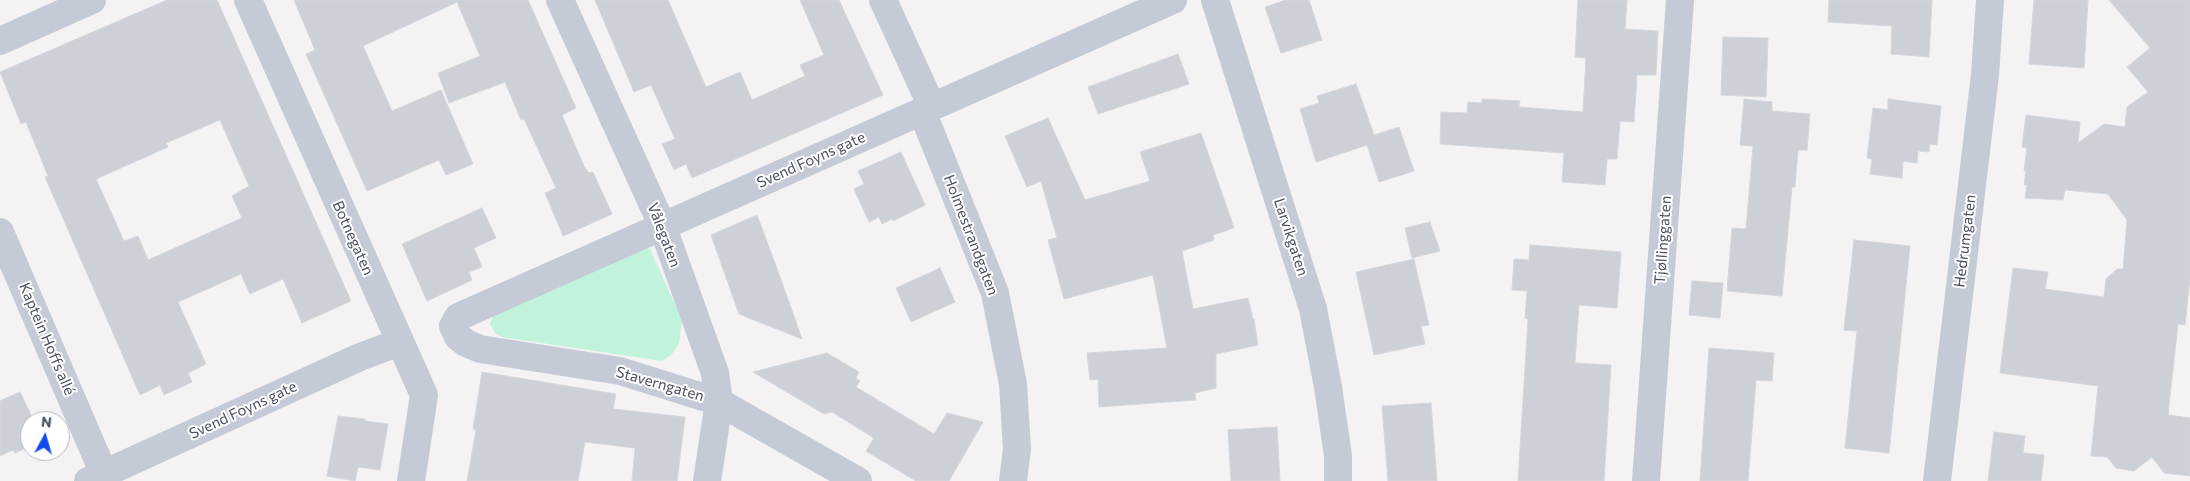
<!DOCTYPE html>
<meta charset="utf-8">
<style>
body{margin:0}
#map{position:relative;width:2190px;height:481px;overflow:hidden;background:#f4f2f2;font-family:Commissioner,sans-serif}
canvas{display:block}
.north{position:absolute;left:20px;top:411px;width:50px;height:50px;box-sizing:border-box;background:#fff;border:1px solid #b6b9bf;border-radius:50%;rotate:6deg;font-size:14px;font-weight:700;line-height:20px;text-align:center;color:#485160}
.north::after{content:'';display:block;margin:auto;width:18px;height:22px;background:#124bee;clip-path:polygon(50% 0,100% 100%,50% 72%,0 100%)}
</style>
<div id="map">
<canvas width="2190" height="481"></canvas>
<div class="north">N</div>
</div>
<script>
const c = document.querySelector('canvas').getContext('2d');
c.lineJoin = 'round';
function fillPath(path, color) { c.fillStyle = color; c.fill(path, 'evenodd'); }
const poly = rows => new Path2D(rows.map(r => 'M' + r).join(''));
function strokePath(path, color, width, dash) { c.strokeStyle = color; c.lineWidth = width; c.lineCap = dash ? 'butt' : 'round'; c.setLineDash(dash || []); c.stroke(path); }
function drawText(font, color, halo, rows, align = 'center') {
  c.font = font + ' Commissioner,sans-serif'; c.lineWidth = 4; c.setLineDash([]); c.textBaseline = 'middle'; c.strokeStyle = halo; c.fillStyle = color; for (const [text, x, y, turn = 0] of rows) {
    c.save(); c.translate(x, y); c.rotate((+turn || 0) * Math.PI / 180); c.textAlign = isNaN(turn) ? turn : align; if (halo) c.strokeText(text, 0, 0); c.fillText(text, 0, 0); c.restore();
  }
}
fillPath(poly([
 [643,247,650,249,682,320,679,343,672,354,662,361,502,337,495,333,490,324,493,315]
]), '#c0f2dc');
const building = poly([
 [167,0,217,0,351,301,302,323,283,279,250,294,241,274,178,302,206,364,188,373,192,382,164,395,160,385,140,395,45,177,48,176,26,122,21,124,0,72,167,0],
 [220,120,249,186,232,196,242,218,148,260,138,236,124,241,96,179,168,147,166,143,220,120],
 [294,0,528,0,576,108,562,115,584,166,589,173,593,172,612,214,563,236,545,193,556,188,524,119,521,120,505,82,449,103,438,73,480,56,457,2,363,46,392,111,441,90,473,164,446,175,439,160,367,191,306,54,315,50,294,0],
 [595,0,668,0,706,87,740,72,752,100,805,76,800,65,824,55,800,0,839,0,883,95,692,178,686,164,674,170,662,144,675,139,651,85,634,92,595,0],
 [1286,0,1309,0,1322,40,1281,53,1265,7,1286,0],
 [1578,0,1627,0,1625,29,1658,31,1656,75,1637,75,1634,122,1620,121,1617,159,1607,159,1605,185,1562,182,1564,153,1440,144,1441,112,1467,113,1468,102,1482,103,1482,99,1520,101,1519,107,1583,112,1586,58,1575,57,1578,0],
 [1829,0,1932,0,1929,57,1891,54,1892,26,1828,22,1829,0],
 [2034,0,2088,0,2084,68,2029,64,2034,0],
 [2109,0,2190,0,2190,279,2185,325,2178,324,2168,415,2190,418,2190,476,2164,473,2152,457,2134,471,2116,468,2107,457,2091,456,2098,386,2000,373,2013,268,2048,272,2045,289,2104,297,2106,279,2117,269,2123,269,2127,220,2108,194,2065,190,2063,200,2025,198,2027,185,2024,185,2026,171,2024,171,2027,148,2022,147,2026,115,2080,122,2078,143,2104,124,2125,127,2127,107,2148,92,2127,67,2150,48,2109,0],
 [1723,37,1768,38,1766,97,1721,95,1723,37],
 [1178,54,1189,84,1098,114,1088,87,1178,54],
 [1356,84,1374,135,1399,127,1414,171,1379,182,1367,145,1316,162,1300,109,1319,103,1317,96,1356,84],
 [1744,99,1772,102,1772,111,1810,114,1807,150,1798,150,1795,187,1792,187,1782,296,1727,291,1732,228,1746,229,1753,146,1740,145,1744,99],
 [1888,99,1941,106,1937,145,1930,144,1929,152,1918,151,1917,163,1903,161,1902,178,1870,174,1872,159,1867,158,1873,108,1888,110,1888,99],
 [1048,118,1085,200,1150,181,1140,152,1201,133,1234,228,1213,235,1214,240,1182,251,1193,309,1248,298,1253,319,1254,319,1258,345,1216,354,1216,388,1195,393,1196,400,1099,407,1098,379,1090,380,1087,353,1167,348,1153,275,1064,299,1048,240,1057,238,1041,181,1027,187,1005,136,1048,118],
 [901,152,925,205,893,221,892,219,882,224,879,217,869,222,854,189,864,184,858,171,901,152],
 [482,208,496,238,474,248,482,267,469,272,472,280,427,301,402,244,482,208],
 [757,215,779,274,802,339,739,314,711,235,757,215],
 [1430,222,1440,251,1412,258,1405,228,1430,222],
 [1854,240,1910,246,1889,453,1845,448,1857,331,1844,330,1854,240],
 [1530,245,1621,252,1617,308,1579,305,1575,363,1611,365,1604,481,1518,481,1528,319,1525,318,1527,291,1512,290,1514,259,1529,260,1530,245],
 [1414,259,1429,325,1421,326,1425,344,1374,355,1356,272,1414,259],
 [940,268,955,302,911,322,896,288,940,268],
 [1692,281,1723,283,1720,318,1689,315,1692,281],
 [1709,348,1774,353,1772,381,1756,380,1748,481,1700,481,1709,348],
 [827,353,859,372,856,378,860,381,856,387,934,434,947,413,983,422,949,481,916,481,866,451,874,438,832,412,824,414,753,372,827,353],
 [482,372,616,394,613,409,685,417,677,481,632,481,635,448,585,442,578,481,467,481,476,430,473,429,482,372],
 [20,392,34,421,30,421,30,446,15,453,13,450,0,456,0,401,20,392],
 [1431,403,1437,481,1388,481,1382,406,1431,403],
 [338,416,365,419,365,421,388,424,380,470,358,467,355,481,327,476,338,416],
 [1277,427,1280,481,1231,481,1228,430,1277,427],
 [1994,432,2025,436,2023,453,2044,455,2041,481,1988,481,1994,432]
]);
fillPath(building, '#cdd0d6');
strokePath(building, '#d5d6dd', 1);
strokePath(poly([
 [248,0,424,395,411,481],
 [560,0,662,225,715,373,719,402,707,481],
 [883,0,932,107],
 [1215,0,1313,309,1328,387,1338,456,1338,481],
 [0,41,92,0],
 [922,111,995,293,1013,384,1017,449,1013,481],
 [0,232,107,481],
 [88,481,360,357,400,342],
 [858,481,719,402,620,371,480,349,466,343,458,337,453,326,458,317,1173,0],
 [1646,481,1680,0],
 [1937,481,1985,75,1990,0]
]), '#c5cbd6', 28);
drawText('15px', '#485160', '#fff', [
 ["Svend Foyns gate",811,160,-24],
 ["Vålegaten",664,235,69],
 ["Holmestrandgaten",971,235,69],
 ["Larvikgaten",1291,237,72],
 ["Botnegaten",353,238,66],
 ["Tjøllinggaten",1663,240,-86],
 ["Hedrumgaten",1965,241,-83],
 ["Kaptein Hoffs allé",47,339,67],
 ["Staverngaten",660,384,16],
 ["Svend Foyns gate",243,410,-25]
]);
</script>
